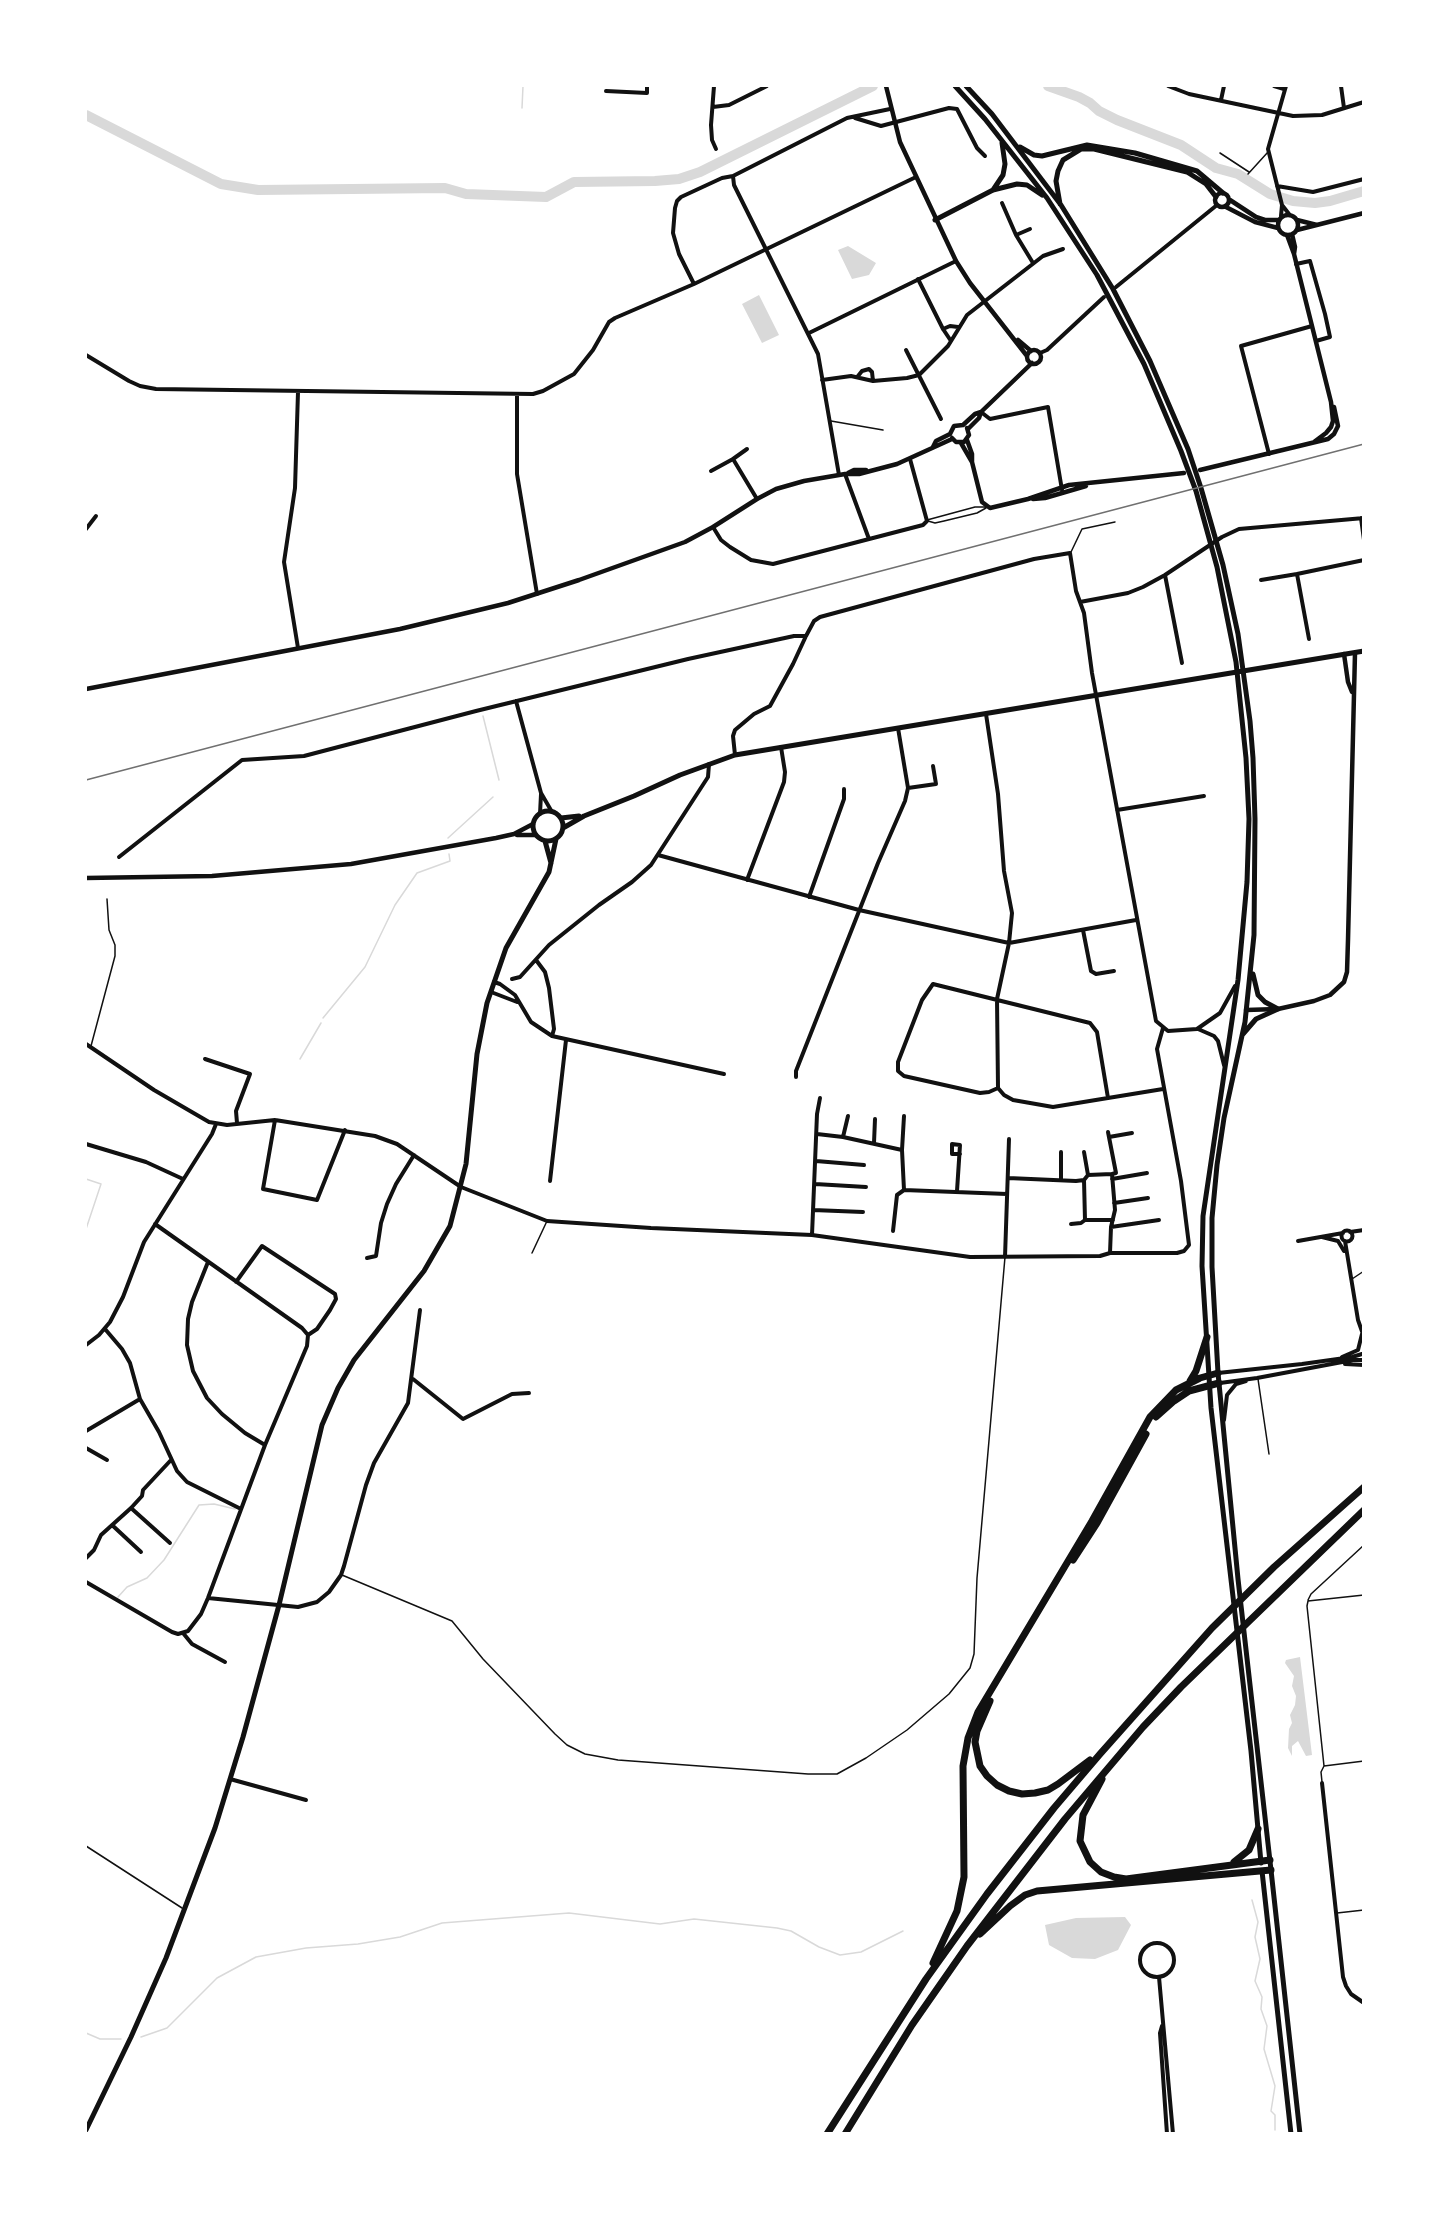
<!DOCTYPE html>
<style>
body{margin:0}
#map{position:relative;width:1449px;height:2219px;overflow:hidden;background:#fff;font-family:"Alegreya Sans",sans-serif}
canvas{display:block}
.frame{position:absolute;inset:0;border:87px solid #fff;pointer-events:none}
</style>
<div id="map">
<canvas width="1449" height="2219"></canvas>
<div class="frame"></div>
</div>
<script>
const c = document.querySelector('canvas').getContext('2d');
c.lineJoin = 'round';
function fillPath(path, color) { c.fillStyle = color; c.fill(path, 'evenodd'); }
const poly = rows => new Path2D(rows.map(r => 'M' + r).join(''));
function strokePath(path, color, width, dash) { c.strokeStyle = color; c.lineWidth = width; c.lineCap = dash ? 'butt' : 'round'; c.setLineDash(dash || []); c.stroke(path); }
fillPath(poly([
 [848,246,876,263,869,275,852,279,838,250],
 [759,295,779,335,762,343,742,304],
 [1300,1657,1312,1755,1306,1756,1298,1741,1292,1746,1292,1756,1288,1748,1289,1729,1292,1723,1290,1715,1295,1705,1296,1696,1292,1686,1294,1676,1285,1663,1286,1660],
 [1125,1917,1131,1925,1118,1950,1095,1959,1072,1958,1049,1945,1045,1925,1076,1918]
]), '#d9d9d9');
strokePath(poly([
 [522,108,523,86],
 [483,716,499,780],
 [448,838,493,797],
 [323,1018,365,967,395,905,417,873,450,861,449,854],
 [300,1059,321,1023],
 [86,1179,101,1184,86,1229],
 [86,1238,86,1230],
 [118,1597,127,1587,147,1578,164,1560,199,1505,214,1504,235,1509],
 [1252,1900,1258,1922,1255,1937,1260,1959,1255,1981,1262,1997,1261,2009,1267,2026,1264,2049,1275,2086,1271,2111,1275,2115,1275,2130],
 [86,2033,100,2039,121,2039],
 [141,2037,167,2028,217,1978,256,1957,306,1948,358,1944,400,1937,442,1923,569,1913,660,1924,694,1919,777,1928,791,1931,819,1947,840,1955,861,1952,903,1931],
 [1274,2134,1275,2133]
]), '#d9d9d9', 1.5);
strokePath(poly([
 [1048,86,1079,97,1090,103,1099,111,1117,120,1181,145,1216,168,1238,174,1270,194,1293,201,1315,203,1330,201,1364,191],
 [86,115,221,184,258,190,445,188,466,194,546,197,574,182,655,181,679,179,700,172,873,86]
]), '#d9d9d9', 10);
strokePath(poly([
 [1220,153,1249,172],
 [1248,174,1268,152],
 [831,421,883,430],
 [927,520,975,507,986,507],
 [928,521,935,523,944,521,977,513,986,508],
 [1071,552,1082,529,1115,522],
 [91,1046,115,956,115,945,109,930,107,899],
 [532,1253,547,1221],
 [1352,1279,1364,1271],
 [1258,1379,1269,1454],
 [342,1575,452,1621,483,1659,555,1734,567,1745,585,1754,618,1760,808,1774,837,1774,866,1758,907,1730,949,1694,970,1668,974,1654,977,1578,1005,1257],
 [1308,1600,1311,1594,1364,1545],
 [1324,1766,1364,1761],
 [1322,1782,1321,1772,1324,1766,1307,1606,1308,1601,1364,1595],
 [86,1846,182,1908],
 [1337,1913,1364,1910]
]), '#111', 1.5);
strokePath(poly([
 [714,86,711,125,712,140,716,149],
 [1168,86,1189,94,1293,116,1322,115,1364,102],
 [1274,86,1284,89],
 [1341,86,1344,108],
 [606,91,647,93,647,86],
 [1221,100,1224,86],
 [713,107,729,105,767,86],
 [855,118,881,126,949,108,957,109,977,148,985,156],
 [733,176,734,185,818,354,839,475],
 [1277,186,1313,192,1364,179],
 [1002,203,1016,235,1033,263],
 [1282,205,1289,214],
 [1281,216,1282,205,1268,149,1286,86],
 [1016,235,1030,229],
 [1296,264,1310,261,1325,314,1330,337,1316,341],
 [918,279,943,329],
 [694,284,679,254,673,233,675,208,677,201,681,197,722,178,733,176,847,118,890,109],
 [1116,287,1217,205],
 [809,333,956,261],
 [951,341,943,329,950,326,958,327],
 [906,350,941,419],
 [1040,353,1047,350,1104,297],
 [86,355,129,381,140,386,156,389,533,394,543,391,574,374,593,350,609,322,615,318,694,284,916,177],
 [858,376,862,371,869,369,872,372,873,381],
 [822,380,851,376,873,381,907,378,919,375,948,346,967,315,1043,256,1063,249],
 [517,395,517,474,537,594],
 [981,412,990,419,1048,407,1062,490],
 [747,449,733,459,757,499],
 [1269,454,1241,346,1312,326],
 [711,471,733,459],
 [845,474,869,539],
 [1361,518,1364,540],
 [713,527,721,540,730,547,751,560,773,564,923,525,927,521,910,459],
 [86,529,96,516],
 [1165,575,1182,663],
 [1261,580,1297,574],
 [1080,602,1128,593,1143,587,1165,575,1222,537,1239,529,1364,518],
 [1309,639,1297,574,1364,560],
 [298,648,284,562,295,488,298,392],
 [516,701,541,793,552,812],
 [986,714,998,794,1004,871,1012,913,1009,943,997,999,998,1088,1004,1095,1013,1100,1053,1107,1163,1089],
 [735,755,733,736,735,730,754,714,770,706,793,664,806,636,814,621,820,617,1034,559,1070,553,1076,591,1084,613,1092,673,1156,1021,1168,1031,1197,1029,1220,1013,1235,986],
 [908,788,936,784,933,766],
 [1117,810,1204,796],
 [540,814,541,794],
 [658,855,859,910,1009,943,1136,920],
 [119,857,242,760,304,756,476,711,688,659,794,636,806,636],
 [747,880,784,782,785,772,781,747],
 [809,897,844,799,844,789],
 [1083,930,1091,971,1096,974,1114,971],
 [536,960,545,972,549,988,554,1029,552,1036],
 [512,979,520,977,549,945,599,905,632,882,651,865,708,777,709,764],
 [494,982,500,984,515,995,531,1022,552,1036,724,1074],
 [491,992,517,1002],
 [1198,1029,1214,1036,1218,1041,1224,1065],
 [86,1044,154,1090,209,1122,227,1125,275,1120,375,1136,397,1144,461,1187,547,1221,651,1228,812,1235,970,1257,1100,1256,1110,1253,1177,1253,1184,1251,1189,1245,1181,1181,1157,1049,1163,1028],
 [205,1059,250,1074,236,1111,237,1123],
 [796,1077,796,1071,878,863,905,801,908,788,898,728],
 [998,1088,989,1092,980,1093,904,1076,898,1071,898,1062,922,1000,933,984,1090,1023,1097,1032,1108,1098],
 [904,1116,902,1150,904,1190],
 [275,1120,263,1189,317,1200,345,1130],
 [1108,1132,1116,1173,1112,1174],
 [817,1134,843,1137,902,1150],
 [843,1137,848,1116],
 [1109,1137,1132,1133],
 [874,1143,875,1119],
 [86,1144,146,1162,183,1179],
 [1061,1152,1061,1180],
 [1084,1152,1088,1175],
 [816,1161,864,1165],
 [1008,1178,1076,1181,1084,1180,1088,1175,1112,1174,1115,1210,1111,1227,1110,1253],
 [1112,1179,1147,1173],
 [550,1181,566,1040],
 [815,1184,866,1187],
 [957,1191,960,1145,952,1144,952,1154,960,1154],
 [1114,1203,1148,1198],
 [813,1210,863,1212],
 [1085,1220,1113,1220],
 [1071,1224,1081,1223,1085,1220,1084,1180],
 [1111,1227,1159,1220],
 '1341.5 1236a5.5 5.5 0 1 1 11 0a5.5 5.5 0 1 1-11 0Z',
 [893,1231,897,1195,904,1190,1007,1194],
 [1350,1232,1364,1230],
 [812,1235,817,1114,820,1098],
 [1322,1237,1338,1241,1344,1251],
 [1298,1241,1343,1233],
 [1345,1241,1358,1320,1364,1337],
 [1005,1257,1009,1139],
 [367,1258,376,1256,381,1223,387,1204,396,1184,414,1155],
 [208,1262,192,1302,188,1319,187,1345,193,1371,207,1398,222,1414,245,1433,265,1445],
 [236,1282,262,1246,335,1294,336,1299,330,1310,317,1329,308,1335],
 [105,1329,122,1349,130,1363,140,1399,159,1432,177,1471,187,1482,241,1509],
 [86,1345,99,1335,110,1322,123,1297,144,1242,212,1134,216,1124],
 [1342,1357,1358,1350,1362,1334],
 [1345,1364,1364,1365],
 [1218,1373,1302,1364,1352,1357,1362,1354],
 [413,1379,463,1419,512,1394,529,1393],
 [1220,1383,1257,1378,1353,1360,1364,1360],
 [1224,1420,1227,1395,1236,1384,1246,1381],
 [86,1431,140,1399],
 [86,1448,107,1460],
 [131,1508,170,1543],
 [112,1525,141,1552],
 [86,1558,94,1550,101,1535,131,1508,142,1496,143,1490,171,1460],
 [86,1582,172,1632,178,1634,188,1631,201,1614,208,1598,265,1445,307,1346,308,1335,302,1328,155,1224],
 [208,1598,298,1607,317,1602,329,1592,341,1575,344,1566,366,1485,374,1463,408,1403,420,1310],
 [183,1633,192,1644,225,1662],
 [230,1779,306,1800],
 [1322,1783,1343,1977,1346,1986,1351,1994,1364,2003],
 '1140 1960a17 17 0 1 1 34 0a17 17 0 1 1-34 0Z',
 [1159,1977,1173,2134],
 [1162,2026,1160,2033,1167,2134]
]), '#111', 4);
strokePath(poly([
 [886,86,900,142,956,261,970,283,1027,356],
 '1215 200a7 7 0 1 1 14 0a7 7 0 1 1-14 0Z',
 [1230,200,1256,217,1265,220,1278,220],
 [1226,207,1255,222,1278,228],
 '1278 225a10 10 0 1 1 20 0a10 10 0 1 1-20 0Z',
 [1297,220,1317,225],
 [1297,230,1364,213],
 [1292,234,1295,247,1294,254],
 [1287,235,1294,254,1331,402,1333,421,1331,427,1326,433,1314,442],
 [1018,340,1031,351],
 '1027 357a7 7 0 1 1 14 0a7 7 0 1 1-14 0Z',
 [968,429,979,418,981,412,1032,363],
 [952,438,956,442,964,442,969,435,967,428],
 [967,440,972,454,972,462,982,502,990,508,1028,499,1069,485,1184,473],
 [961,443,972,462],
 [933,447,936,441,950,434,954,426,963,425,975,414,981,412],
 [1200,470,1328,439,1334,434,1338,426,1334,407],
 [848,473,854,470,866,470],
 [1033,499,1045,498,1086,486],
 [1344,654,1348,682,1352,692],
 [86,689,400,629,508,603,579,580,685,542,713,527,757,499,776,489,804,481,845,474,859,474,897,464,952,439],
 [517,835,536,835],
 [86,878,212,876,351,864,496,838,514,834,533,824],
 [1246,1010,1278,1009,1314,1001,1330,995,1344,982,1347,972,1348,940,1355,653]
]), '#111', 4.5);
strokePath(poly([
 '533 826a15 15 0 1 1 30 0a15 15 0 1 1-30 0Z',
 [561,818,579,816],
 [563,828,584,816,634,796,680,775,735,755,1364,651],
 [545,841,551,863],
 [1271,1870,1300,2134],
 [1262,1871,1291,2134],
 [86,2130,131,2037,166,1958,215,1828,243,1737,279,1605,322,1425,338,1388,354,1360,424,1271,450,1226,466,1164,477,1054,487,1003,506,948,549,872,556,839]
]), '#111', 5);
strokePath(poly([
 [955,86,985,119,1047,198,1097,275,1144,364,1181,451,1196,491,1217,567,1236,662,1246,758,1249,819,1247,882,1238,980,1203,1216,1202,1266,1211,1408,1251,1751,1261,1863],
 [966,86,992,114,1061,205,1113,289,1150,361,1188,449,1201,488,1223,565,1238,634,1250,721,1253,758,1255,819,1254,935,1245,1022,1224,1118,1217,1165,1212,1218,1212,1267,1218,1373,1238,1579,1271,1870],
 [1020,147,1034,155,1042,156,1087,145,1135,153,1197,171,1223,193],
 [993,190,1003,175,1005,164,1002,143],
 [1060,204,1056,181,1058,171,1063,160,1081,149,1094,149,1187,172,1206,184,1216,197],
 [935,220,993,190,1017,184,1027,185,1042,195],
 [1253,974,1258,995,1265,1002,1278,1009],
 [1243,1034,1256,1019,1278,1009]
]), '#111', 5);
strokePath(poly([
 [1190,1381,1196,1371,1207,1337],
 [1156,1417,1174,1401,1189,1391,1219,1383],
 [1073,1560,1097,1523,1146,1434],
 [990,1701,977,1731,975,1742,980,1766,987,1776,997,1785,1009,1791,1022,1794,1035,1793,1048,1790,1058,1784,1090,1760],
 [1102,1779,1083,1815,1080,1841,1090,1862,1101,1872,1114,1877,1126,1879,1270,1860],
 [1234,1862,1249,1850,1258,1829],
 [980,1934,1010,1906,1025,1895,1037,1891,1271,1870],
 [933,1963,957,1911,964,1877,963,1766,968,1738,978,1712,1092,1521,1150,1417,1176,1390,1200,1378,1218,1373],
 [827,2134,926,1979,987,1894,1054,1808,1100,1754,1212,1628,1274,1567,1364,1487],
 [845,2134,912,2025,967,1946,1065,1819,1143,1727,1181,1687,1364,1510]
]), '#111', 7);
strokePath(poly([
 [86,780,1364,444]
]), '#707070', 1.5);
</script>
